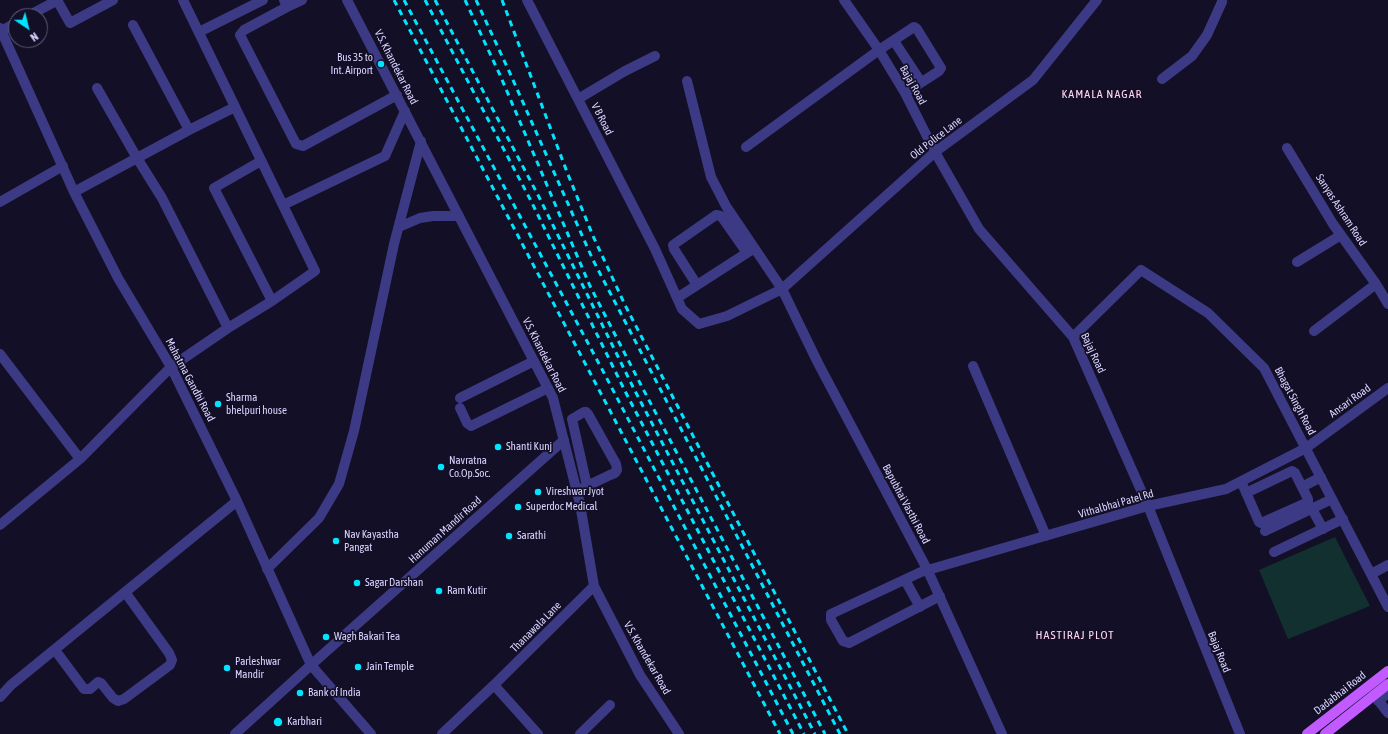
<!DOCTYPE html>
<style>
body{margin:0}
#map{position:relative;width:1388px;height:734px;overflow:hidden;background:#130f26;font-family:"Asap Condensed",sans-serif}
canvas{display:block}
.north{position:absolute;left:8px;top:8px;width:40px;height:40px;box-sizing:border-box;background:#130f26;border:1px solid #625e7d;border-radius:50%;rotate:145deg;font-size:11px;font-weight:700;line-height:16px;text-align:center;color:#d9d4ff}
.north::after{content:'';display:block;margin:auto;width:14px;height:18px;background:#00e5ff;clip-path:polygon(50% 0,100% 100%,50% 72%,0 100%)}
</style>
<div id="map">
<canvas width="1388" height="734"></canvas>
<div class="north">N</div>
</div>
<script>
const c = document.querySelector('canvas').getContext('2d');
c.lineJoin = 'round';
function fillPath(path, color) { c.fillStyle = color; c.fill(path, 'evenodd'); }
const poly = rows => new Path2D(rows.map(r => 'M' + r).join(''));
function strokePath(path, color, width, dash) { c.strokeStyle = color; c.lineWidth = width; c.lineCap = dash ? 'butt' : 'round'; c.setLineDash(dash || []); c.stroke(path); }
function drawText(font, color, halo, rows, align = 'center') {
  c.font = font + ' "Asap Condensed",sans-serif'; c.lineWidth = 3.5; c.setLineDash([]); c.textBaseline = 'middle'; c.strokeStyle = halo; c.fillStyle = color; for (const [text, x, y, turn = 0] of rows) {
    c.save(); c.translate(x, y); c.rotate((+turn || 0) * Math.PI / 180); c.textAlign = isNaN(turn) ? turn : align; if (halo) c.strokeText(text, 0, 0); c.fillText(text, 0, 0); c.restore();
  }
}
fillPath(poly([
 [1335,537,1370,606,1288,639,1259,570]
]), '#12302f');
strokePath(poly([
 [57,0,70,23,113,0],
 [284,0,287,7,302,0],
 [347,0,553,398,580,504,594,586,640,675,679,734],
 [527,0,655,249,682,309,699,324,727,316,782,289,935,152,1033,80,1097,0],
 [844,0,879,50,905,93,935,152,979,229,1073,337,1148,506,1240,734],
 [287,7,244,30,240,35,296,144,303,146,397,95],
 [28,16,58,0],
 [133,25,189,130],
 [0,28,74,192,118,278,171,367,237,501,311,665,371,734],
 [1,31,16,23],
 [199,32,263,0],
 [894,41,921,82],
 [1162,79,1192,56,1207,35,1222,2,1222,0],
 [687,81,711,177,726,206,782,289,818,363,928,571,1002,734],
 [97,88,137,158,162,198,228,328],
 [578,99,625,71,655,56],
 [746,147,879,50,914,27,917,29,941,68,939,71,905,93],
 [1287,148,1333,224,1376,284,1388,304],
 [261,161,214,188,272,301],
 [74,192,189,130,235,107],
 [0,202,63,166],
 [283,205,385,156,405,111],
 [399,227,420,218,433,216,459,216],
 [1297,262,1341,235],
 [697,285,674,249,673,245,716,215,721,216,747,253],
 [677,298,753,249],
 [1314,331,1376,284],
 [1073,337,1141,270,1208,313,1264,368,1388,607],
 [0,354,80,459],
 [973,366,1046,536],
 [460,398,534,361],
 [460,408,467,423,471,426,548,388],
 [1241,481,1259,522,1261,523,1308,502,1308,499,1295,473,1292,471,1246,493],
 [1302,487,1321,477],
 [577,491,587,486,610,475,615,473,617,470,616,464,588,414,586,412,584,412,572,419,587,486],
 [1312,509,1323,529],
 [0,525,80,459,171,367,228,328,272,301,315,271,183,0],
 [1265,531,1332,499],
 [1274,552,1343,519],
 [267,569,319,518,339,484,354,431,394,244,421,141],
 [1371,574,1388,565],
 [905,580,920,607],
 [940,596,849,643,843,641,831,620,831,614,921,572,1148,506,1226,489,1306,448,1388,388],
 [55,650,84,689,90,689,98,682,101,683,113,698,118,701,124,699,170,665,172,660,169,653,125,592],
 [494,685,538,734],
 [1374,695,1388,713],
 [0,697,11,685,237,501],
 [1378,701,1388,693],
 [235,734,311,665,564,440],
 [442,734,494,685,594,586],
 [580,734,610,705]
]), '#3d3a85', 10);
strokePath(poly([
 [1307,734,1388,671],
 [1325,734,1388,684]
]), '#c25bff', 10);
strokePath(poly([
 [394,0,780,734],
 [404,0,604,373,793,734],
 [425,0,530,199,626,393,804,734],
 [435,0,539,197,634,389,815,734],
 [465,0,500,75,590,286,641,385,825,734],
 [476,0,509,71,593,260,840,734],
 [502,0,567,172,593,236,625,305,848,734]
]), '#00e5ff', 3, [6, 5]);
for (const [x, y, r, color] of [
 [381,64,4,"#00e5ff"],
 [218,404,4,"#00e5ff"],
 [498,447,4,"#00e5ff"],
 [441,467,4,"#00e5ff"],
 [538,492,4,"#00e5ff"],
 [518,507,4,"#00e5ff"],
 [509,536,4,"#00e5ff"],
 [336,541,4,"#00e5ff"],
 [357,583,4,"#00e5ff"],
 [439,591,4,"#00e5ff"],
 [326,637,4,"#00e5ff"],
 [358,667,4,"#00e5ff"],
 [227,668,4,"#00e5ff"],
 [300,693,4,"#00e5ff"],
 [278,722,5,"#00e5ff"]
]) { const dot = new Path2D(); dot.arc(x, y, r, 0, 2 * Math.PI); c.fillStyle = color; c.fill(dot); strokePath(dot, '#130f26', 1.5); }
drawText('11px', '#d9d4ff', '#130f26', [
 ["Bus 35 to",373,58,"right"],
 ["Int. Airport",373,71,"right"],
 ["Sharma",226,398],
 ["bhelpuri house",226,411],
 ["Shanti Kunj",506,447],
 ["Navratna",449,461],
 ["Co.Op.Soc.",449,474],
 ["Vireshwar Jyot",546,492],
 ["Superdoc Medical",526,507],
 ["Nav Kayastha",344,535],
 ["Pangat",344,548],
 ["Sarathi",517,536],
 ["Sagar Darshan",365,583],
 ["Ram Kutir",447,591],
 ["Wagh Bakari Tea",334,637],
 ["Parleshwar",235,662],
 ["Mandir",235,675],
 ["Jain Temple",366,667],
 ["Bank of India",308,693],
 ["Karbhari",287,722]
], 'left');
drawText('11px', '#d9d4ff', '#130f26', [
 ["V.S. Khandekar Road",396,67,63],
 ["Bajaj Road",913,85,61],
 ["V B Road",602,119,63],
 ["Old Police Lane",936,138,-38],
 ["Sanyas Ashram Road",1341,210,57],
 ["Bajaj Road",1093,353,65],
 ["V.S. Khandekar Road",544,355,63],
 ["Mahatma Gandhi Road",190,380,62],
 ["Bhagat Singh Road",1295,401,62],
 ["Ansari Road",1350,401,-36],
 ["Bapubhai Vasthi Road",906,504,62],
 ["Vithalbhai Patel Rd",1116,504,-16],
 ["Hanuman Mandir Road",445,530,-42],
 ["Thanawala Lane",536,627,-45],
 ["Bajaj Road",1219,652,68],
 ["V.S. Khandekar Road",647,658,60],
 ["Dadabhai Road",1340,693,-38]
]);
c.letterSpacing = '1px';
drawText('12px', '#ffd6f0', '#130f26', [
 ["KAMALA NAGAR",1102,94],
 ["HASTIRAJ PLOT",1075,635]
]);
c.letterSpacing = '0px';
</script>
